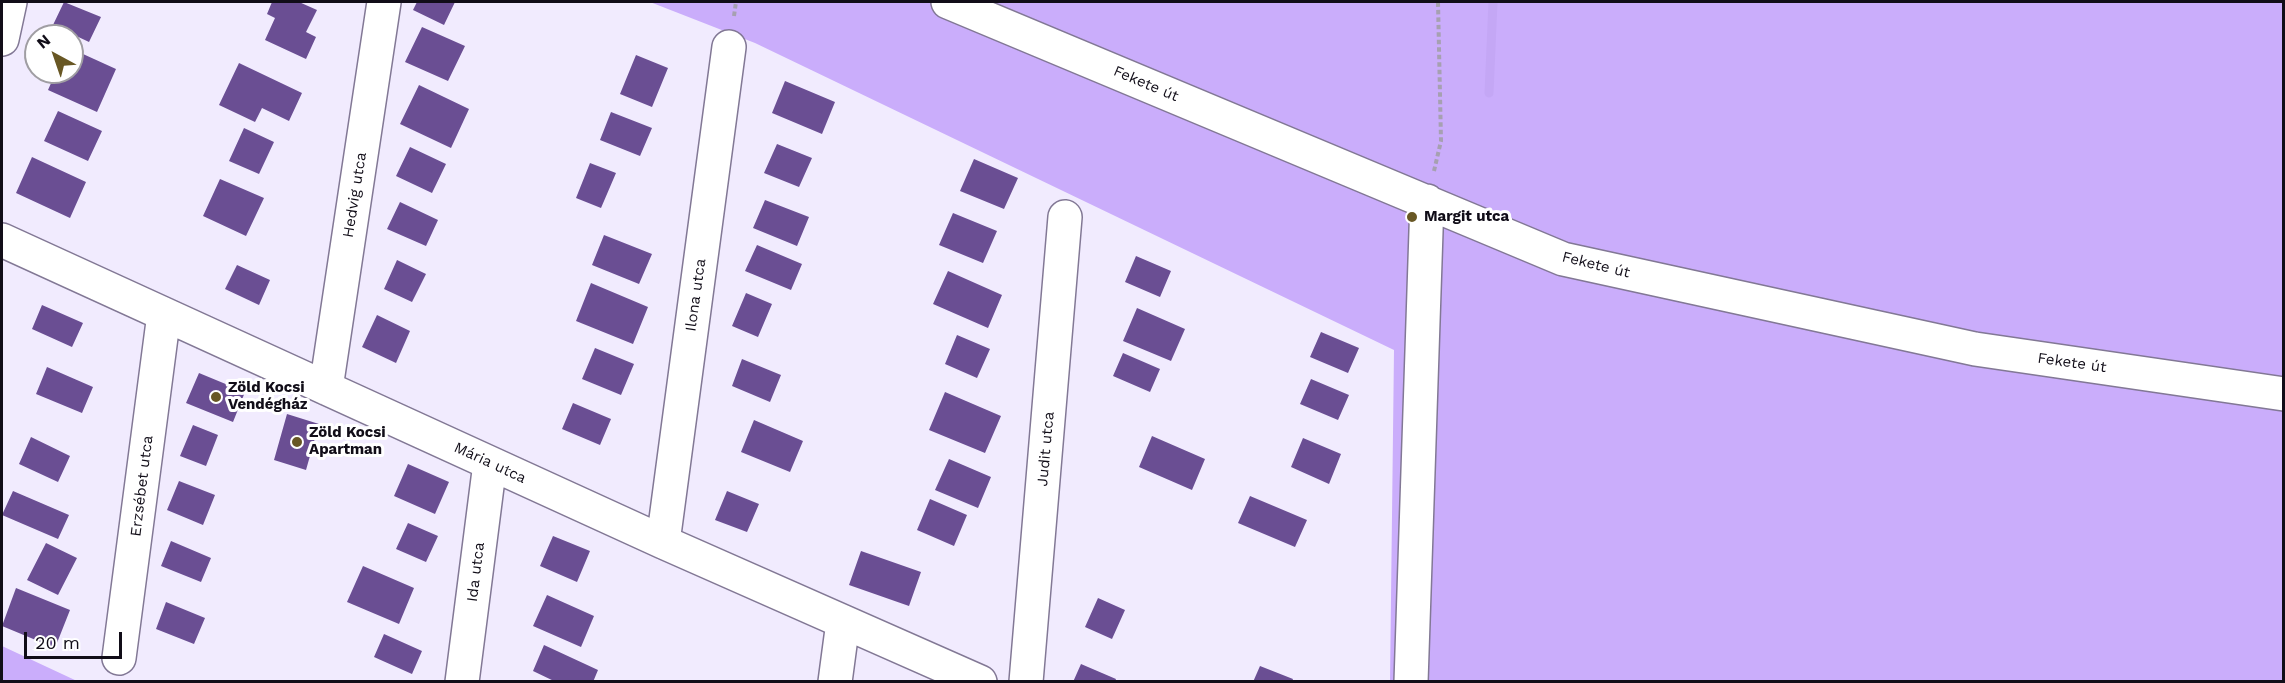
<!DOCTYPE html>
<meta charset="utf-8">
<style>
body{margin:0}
#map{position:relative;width:2285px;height:683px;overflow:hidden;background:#f1ebfe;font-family:"Work Sans",sans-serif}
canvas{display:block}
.frame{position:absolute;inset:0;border:3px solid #110d18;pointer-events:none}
.north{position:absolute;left:24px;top:24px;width:60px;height:60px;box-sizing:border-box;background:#fff;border:2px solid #a09ea3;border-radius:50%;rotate:320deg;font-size:16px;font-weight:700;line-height:24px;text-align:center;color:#110d18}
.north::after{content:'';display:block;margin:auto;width:21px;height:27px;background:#685724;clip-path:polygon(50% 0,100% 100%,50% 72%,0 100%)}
.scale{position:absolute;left:24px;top:632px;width:98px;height:27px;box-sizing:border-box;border:3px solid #110d18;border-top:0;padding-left:8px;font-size:18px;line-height:21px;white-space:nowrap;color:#110d18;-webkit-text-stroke:4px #fff;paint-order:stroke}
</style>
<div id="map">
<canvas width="2285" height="683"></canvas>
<div class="frame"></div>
<div class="north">N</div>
<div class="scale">20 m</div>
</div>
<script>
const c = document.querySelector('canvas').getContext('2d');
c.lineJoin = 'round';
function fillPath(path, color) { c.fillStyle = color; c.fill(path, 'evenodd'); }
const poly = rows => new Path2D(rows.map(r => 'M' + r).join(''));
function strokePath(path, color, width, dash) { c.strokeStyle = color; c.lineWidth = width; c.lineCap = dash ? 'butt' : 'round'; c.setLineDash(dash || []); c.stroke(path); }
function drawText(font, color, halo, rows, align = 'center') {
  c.font = font + ' "Work Sans",sans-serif'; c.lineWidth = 6; c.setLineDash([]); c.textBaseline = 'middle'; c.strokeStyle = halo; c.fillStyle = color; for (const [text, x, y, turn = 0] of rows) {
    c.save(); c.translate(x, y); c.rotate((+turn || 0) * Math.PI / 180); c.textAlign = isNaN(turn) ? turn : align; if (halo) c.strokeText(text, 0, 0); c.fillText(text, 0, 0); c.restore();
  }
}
fillPath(poly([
 [650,2,2283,2,2283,681,1390,681,1394,350,755,43],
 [2,646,77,681,2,681]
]), '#caadfb');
strokePath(poly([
 [1489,93,1493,2]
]), '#c4a7f5', 9);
fillPath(poly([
 [64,2,101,17,89,42,53,25],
 [272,2,299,2,317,10,306,32,316,37,306,59,265,40,275,18,267,14],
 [417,2,455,2,444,25,413,10],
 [422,27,465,46,448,81,405,62],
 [72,49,116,69,97,112,48,90,56,72,72,72],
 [636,55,668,68,652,107,620,94],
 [239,63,302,93,289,121,262,108,255,122,219,105],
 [785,81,835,102,822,134,772,113],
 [419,85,469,109,451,148,400,124],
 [58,111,102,131,88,161,44,141],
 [611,112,652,128,640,156,600,140],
 [244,128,274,142,259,174,229,161],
 [777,144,812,158,799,187,764,173],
 [410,147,446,164,432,193,396,176],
 [32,157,86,182,70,218,16,193],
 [974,159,1018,178,1004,209,960,191],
 [590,163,616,173,601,208,576,198],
 [220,179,264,198,246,236,203,216],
 [765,200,809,217,797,246,753,228],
 [400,202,438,220,426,246,387,229],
 [953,213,997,231,983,263,939,245],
 [604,235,652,254,639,284,592,265],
 [757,245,802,264,791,290,745,271],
 [1136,256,1171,271,1160,297,1125,282],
 [397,260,426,274,412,302,384,289],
 [237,265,270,280,259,305,225,289],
 [948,271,1002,295,988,328,933,304],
 [591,283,648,307,633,344,576,321],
 [746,293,772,304,758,337,732,326],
 [42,305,83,323,72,347,32,329],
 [1137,308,1185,329,1171,361,1123,341],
 [377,315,410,331,396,363,362,347],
 [1321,332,1359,348,1348,373,1310,357],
 [957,335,990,349,977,378,945,364],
 [595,348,634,364,621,395,582,379],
 [1123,353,1160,369,1150,392,1113,376],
 [742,359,781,375,770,402,732,386],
 [47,367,93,387,82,413,36,394],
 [199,373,245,392,233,422,186,403],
 [1311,379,1349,395,1338,420,1300,404],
 [945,392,1001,416,985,453,929,430],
 [573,403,611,419,600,445,562,429],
 [287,414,319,424,306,470,274,460],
 [754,420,803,441,790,472,741,452],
 [193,425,218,435,206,466,180,456],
 [1152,436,1205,459,1192,490,1139,467],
 [31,437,70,456,58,482,19,464],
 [1303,438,1341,454,1329,484,1291,467],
 [949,459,991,477,978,508,935,490],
 [408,464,449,482,435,514,394,496],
 [179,481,215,495,203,525,167,510],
 [13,491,69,515,58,539,2,515],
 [727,491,759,504,747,532,715,520],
 [1250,496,1307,520,1295,547,1238,523],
 [930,499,967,515,954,546,917,530],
 [408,523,438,536,426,562,396,549],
 [553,536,590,551,577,582,540,566],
 [171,541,211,558,201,582,161,566],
 [46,543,77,558,58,595,27,580],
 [861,551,921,572,909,606,849,585],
 [363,566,414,588,399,624,347,602],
 [16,588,70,610,55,648,2,626],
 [547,595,594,616,581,647,533,626],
 [1098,598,1125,610,1112,639,1085,627],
 [166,602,205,618,194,644,156,629],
 [384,634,422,651,412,674,374,657],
 [544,645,598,670,593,682,556,682,533,671],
 [1081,664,1116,679,1115,682,1073,682],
 [1260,666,1293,679,1292,682,1253,682]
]), '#6a4e93');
const minor = poly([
 [948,2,1563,259,1975,349,2284,394],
 [2,39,10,2],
 [2,240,663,542,980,682],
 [326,388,384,2],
 [663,542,729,47],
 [119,658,164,314],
 [462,682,490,463],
 [835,682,843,622],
 [1026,682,1065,217],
 [1411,682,1427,201]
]);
strokePath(minor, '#827895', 36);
strokePath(poly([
 [734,16,736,2],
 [1434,171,1441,141,1438,2]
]), '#a6a0b1', 4, [4.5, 3]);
strokePath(minor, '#fff', 33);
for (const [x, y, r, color] of [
 [1412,217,6,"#685724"],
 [216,397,6,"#685724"],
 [297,442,6,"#685724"]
]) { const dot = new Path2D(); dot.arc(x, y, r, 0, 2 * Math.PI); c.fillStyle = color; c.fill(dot); strokePath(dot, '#fff', 2); }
drawText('15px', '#110d18', '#fff', [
 ["Fekete út",1146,84,23],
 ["Hedvig utca",355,195,-81],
 ["Fekete út",1596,265,14],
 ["Ilona utca",696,295,-82],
 ["Fekete út",2072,363,8],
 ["Judit utca",1046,449,-85],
 ["Mária utca",490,463,25],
 ["Erzsébet utca",142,486,-83],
 ["Ida utca",476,572,-83]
]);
drawText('bold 15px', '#110d18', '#fff', [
 ["Margit utca",1424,217],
 ["Zöld Kocsi",228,388],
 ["Vendégház",228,405],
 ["Zöld Kocsi",309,433],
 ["Apartman",309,450]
], 'left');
</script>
